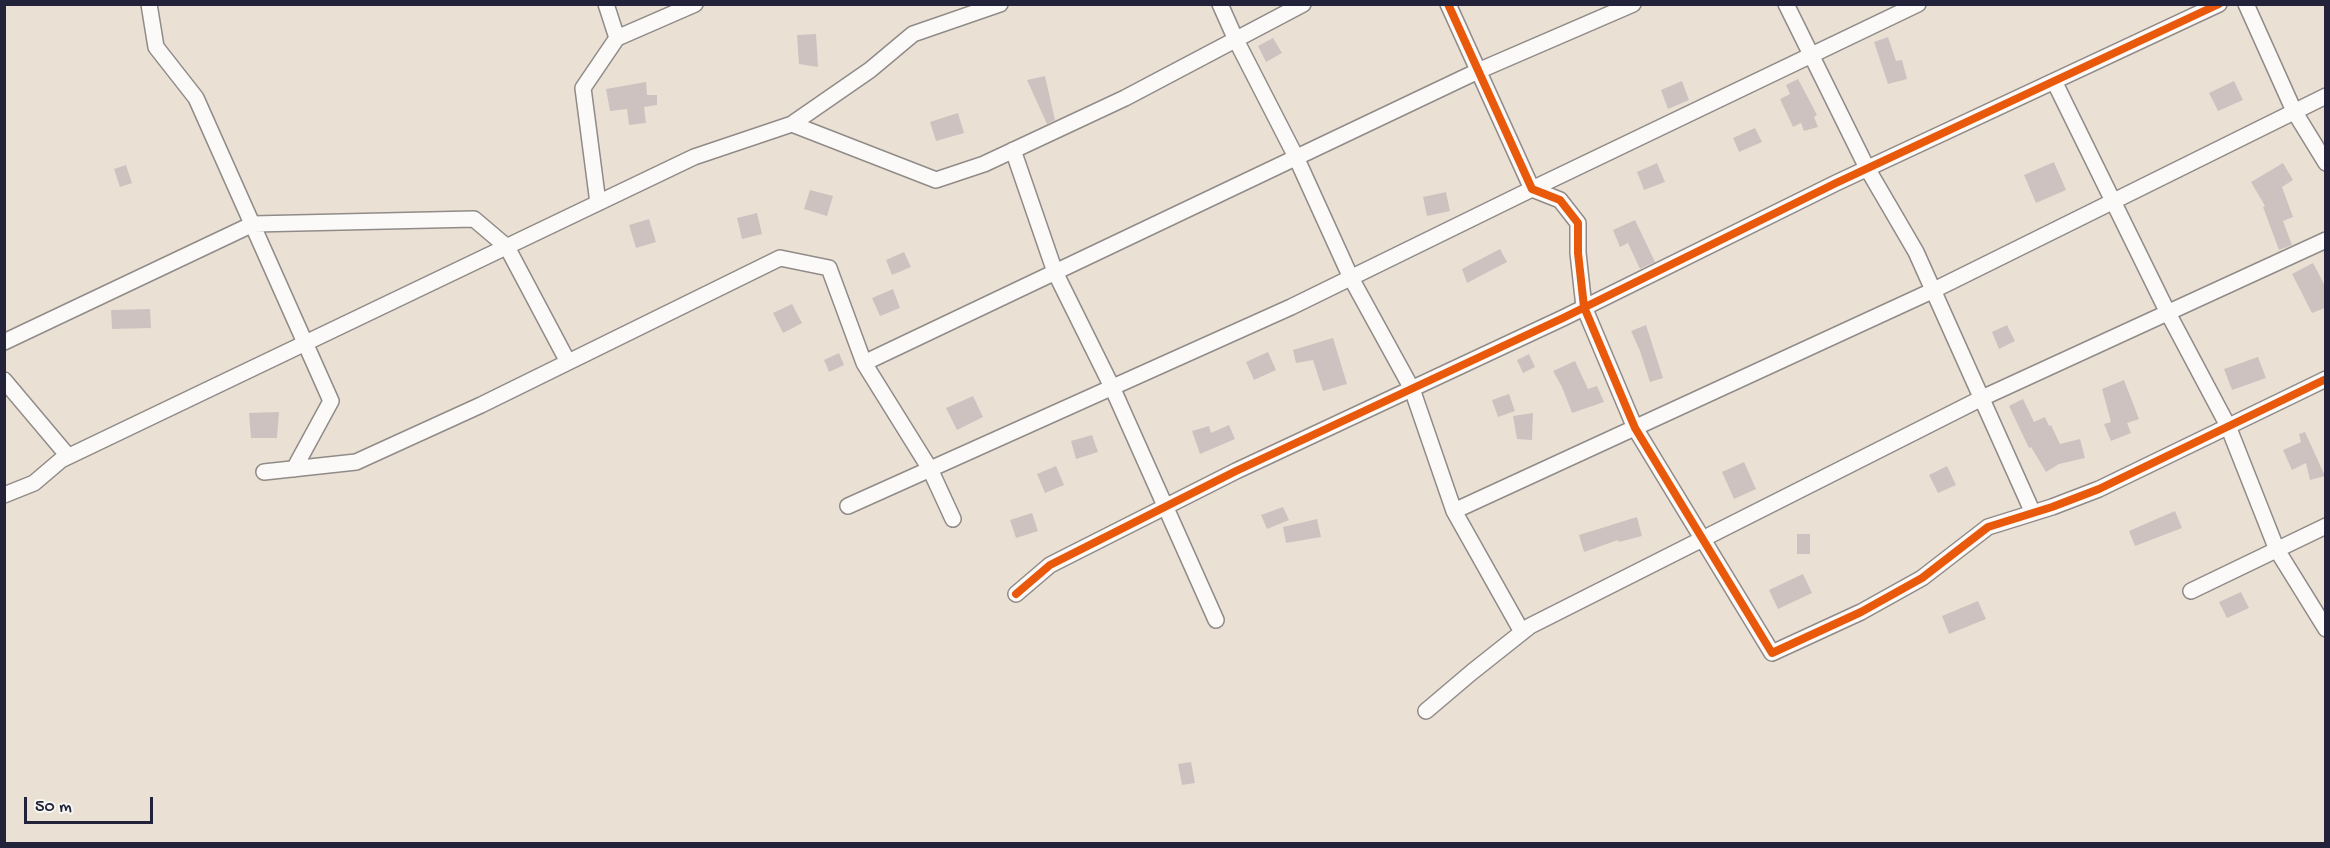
<!DOCTYPE html>
<style>
body{margin:0}
#map{position:relative;width:2330px;height:848px;overflow:hidden;background:#eae1d4;font-family:"Gochi Hand",sans-serif}
canvas{display:block}
.frame{position:absolute;inset:0;border:6px solid #22223b;pointer-events:none}
.scale{position:absolute;left:24px;top:797px;width:129px;height:27px;box-sizing:border-box;border:3px solid #22223b;border-top:0;padding-left:8px;font-size:18px;line-height:21px;white-space:nowrap;color:#22223b;-webkit-text-stroke:4px #f6f6f2;paint-order:stroke}
</style>
<div id="map">
<canvas width="2330" height="848"></canvas>
<div class="frame"></div>
<div class="scale">50 m</div>
</div>
<script>
const c = document.querySelector('canvas').getContext('2d');
c.lineJoin = 'round';
function fillPath(path, color) { c.fillStyle = color; c.fill(path, 'evenodd'); }
const poly = rows => new Path2D(rows.map(r => 'M' + r).join(''));
function strokePath(path, color, width, dash) { c.strokeStyle = color; c.lineWidth = width; c.lineCap = dash ? 'butt' : 'round'; c.setLineDash(dash || []); c.stroke(path); }
fillPath(poly([
 [816,34,818,67,799,64,797,35],
 [1888,37,1896,61,1902,60,1907,79,1888,84,1874,42],
 [1273,38,1282,53,1266,62,1258,46],
 [1045,76,1055,120,1047,124,1027,80],
 [1798,79,1817,115,1814,117,1818,127,1804,131,1801,123,1793,127,1780,99,1790,94,1786,85],
 [1682,81,1689,100,1668,109,1661,90],
 [2234,81,2243,100,2218,111,2209,93],
 [646,82,647,95,657,95,657,105,644,107,646,123,629,125,627,109,610,111,606,89],
 [958,113,964,133,936,141,930,122],
 [1755,128,1762,142,1739,152,1733,138],
 [2054,162,2066,190,2036,203,2024,175],
 [1657,163,1665,182,1644,190,1637,172],
 [2283,163,2293,180,2282,187,2293,217,2283,221,2292,245,2279,250,2263,207,2265,206,2251,182],
 [126,165,132,183,120,187,114,169],
 [810,190,833,196,827,216,804,209],
 [1446,192,1450,211,1427,216,1423,197],
 [757,213,762,234,742,239,737,218],
 [649,219,656,242,636,248,629,225],
 [1635,220,1655,262,1640,269,1628,243,1620,247,1613,230],
 [1500,249,1507,262,1467,283,1462,269],
 [904,252,911,267,892,275,886,260],
 [2313,263,2325,286,2325,308,2312,313,2292,274],
 [893,289,900,308,880,316,872,298],
 [792,304,802,323,783,333,773,313],
 [150,309,151,328,112,329,111,310],
 [1646,325,1663,378,1650,382,1640,351,1631,331],
 [2007,325,2015,341,1999,349,1992,332],
 [1333,338,1347,384,1323,391,1313,360,1296,363,1293,350],
 [1268,352,1276,370,1254,380,1246,362],
 [839,353,844,365,829,372,824,360],
 [1529,354,1535,367,1523,373,1517,360],
 [2258,357,2266,378,2232,390,2224,369],
 [1575,361,1588,389,1597,386,1604,402,1572,413,1562,387,1553,371],
 [2124,380,2139,419,2127,423,2131,433,2111,441,2104,424,2111,422,2102,389],
 [1509,394,1515,411,1498,417,1492,400],
 [973,396,983,417,957,430,946,408],
 [2023,399,2034,422,2045,417,2049,426,2051,425,2060,444,2080,439,2085,458,2059,464,2046,472,2031,447,2029,448,2009,406],
 [279,412,277,438,251,438,249,413],
 [1533,413,1532,440,1517,439,1513,416],
 [1229,425,1235,439,1200,454,1192,431,1209,426,1211,433],
 [2305,432,2325,476,2310,480,2306,463,2292,470,2283,450,2301,442,2299,434],
 [1092,435,1098,452,1076,459,1071,441],
 [1744,462,1756,489,1734,499,1722,472],
 [1056,466,1064,485,1045,493,1037,474],
 [1947,466,1956,485,1938,493,1929,475],
 [1283,507,1289,520,1267,529,1261,515],
 [2175,511,2182,528,2135,546,2129,531],
 [1032,513,1038,531,1016,538,1010,520],
 [1637,517,1642,536,1619,542,1618,540,1584,552,1579,535],
 [1317,519,1321,537,1286,543,1283,527],
 [1797,534,1810,534,1810,554,1797,554],
 [1803,574,1812,593,1778,609,1769,590],
 [2241,592,2249,608,2227,618,2219,602],
 [1978,601,1986,619,1949,634,1942,616],
 [1191,762,1195,783,1182,785,1178,764]
]), '#cec2c1');
const street = poly([
 [149,4,156,47,196,98,331,401,294,469],
 [1220,4,1236,40,1296,157,1351,278,1412,389,1454,511,1522,632],
 [1448,4,1532,189,1560,200,1578,223,1578,253,1584,307,1635,428,1772,653,1861,612,1922,578,1988,527,2052,507,2099,489,2326,379],
 [1786,4,1867,168,1916,252,2033,513],
 [2246,4,2294,111,2326,163],
 [617,38,695,4],
 [2054,81,2168,313,2228,426,2277,550,2326,629],
 [792,124,936,180,984,164,1125,98,1303,4],
 [1013,150,1055,272,1112,387,1216,620],
 [598,203,583,88,617,38,606,4],
 [4,342,253,224,474,219,507,247,568,362],
 [864,363,1478,71,1633,4],
 [4,380,68,456],
 [264,472,356,462,481,405,780,258,829,268,864,363,930,469,953,519],
 [4,495,34,483,61,460,694,157,792,124,870,70,913,34,1000,4],
 [848,506,1291,307,1532,189,1918,4],
 [1454,511,1934,290,2326,96],
 [2191,591,2326,526],
 [1016,594,1050,565,1236,471,1563,318,1836,183,2219,4],
 [1426,711,1472,672,1530,626,1982,398,2326,240]
]);
strokePath(street, '#908b88', 18);
strokePath(street, '#fcfaf9', 15);
strokePath(poly([
 [1448,4,1532,189,1560,200,1578,223,1578,253,1584,307,1635,428,1772,653,1861,612,1922,578,1988,527,2052,507,2099,489,2326,379],
 [1016,594,1050,565,1236,471,1563,318,1836,183,2219,4]
]), '#e8590c', 8);
</script>
